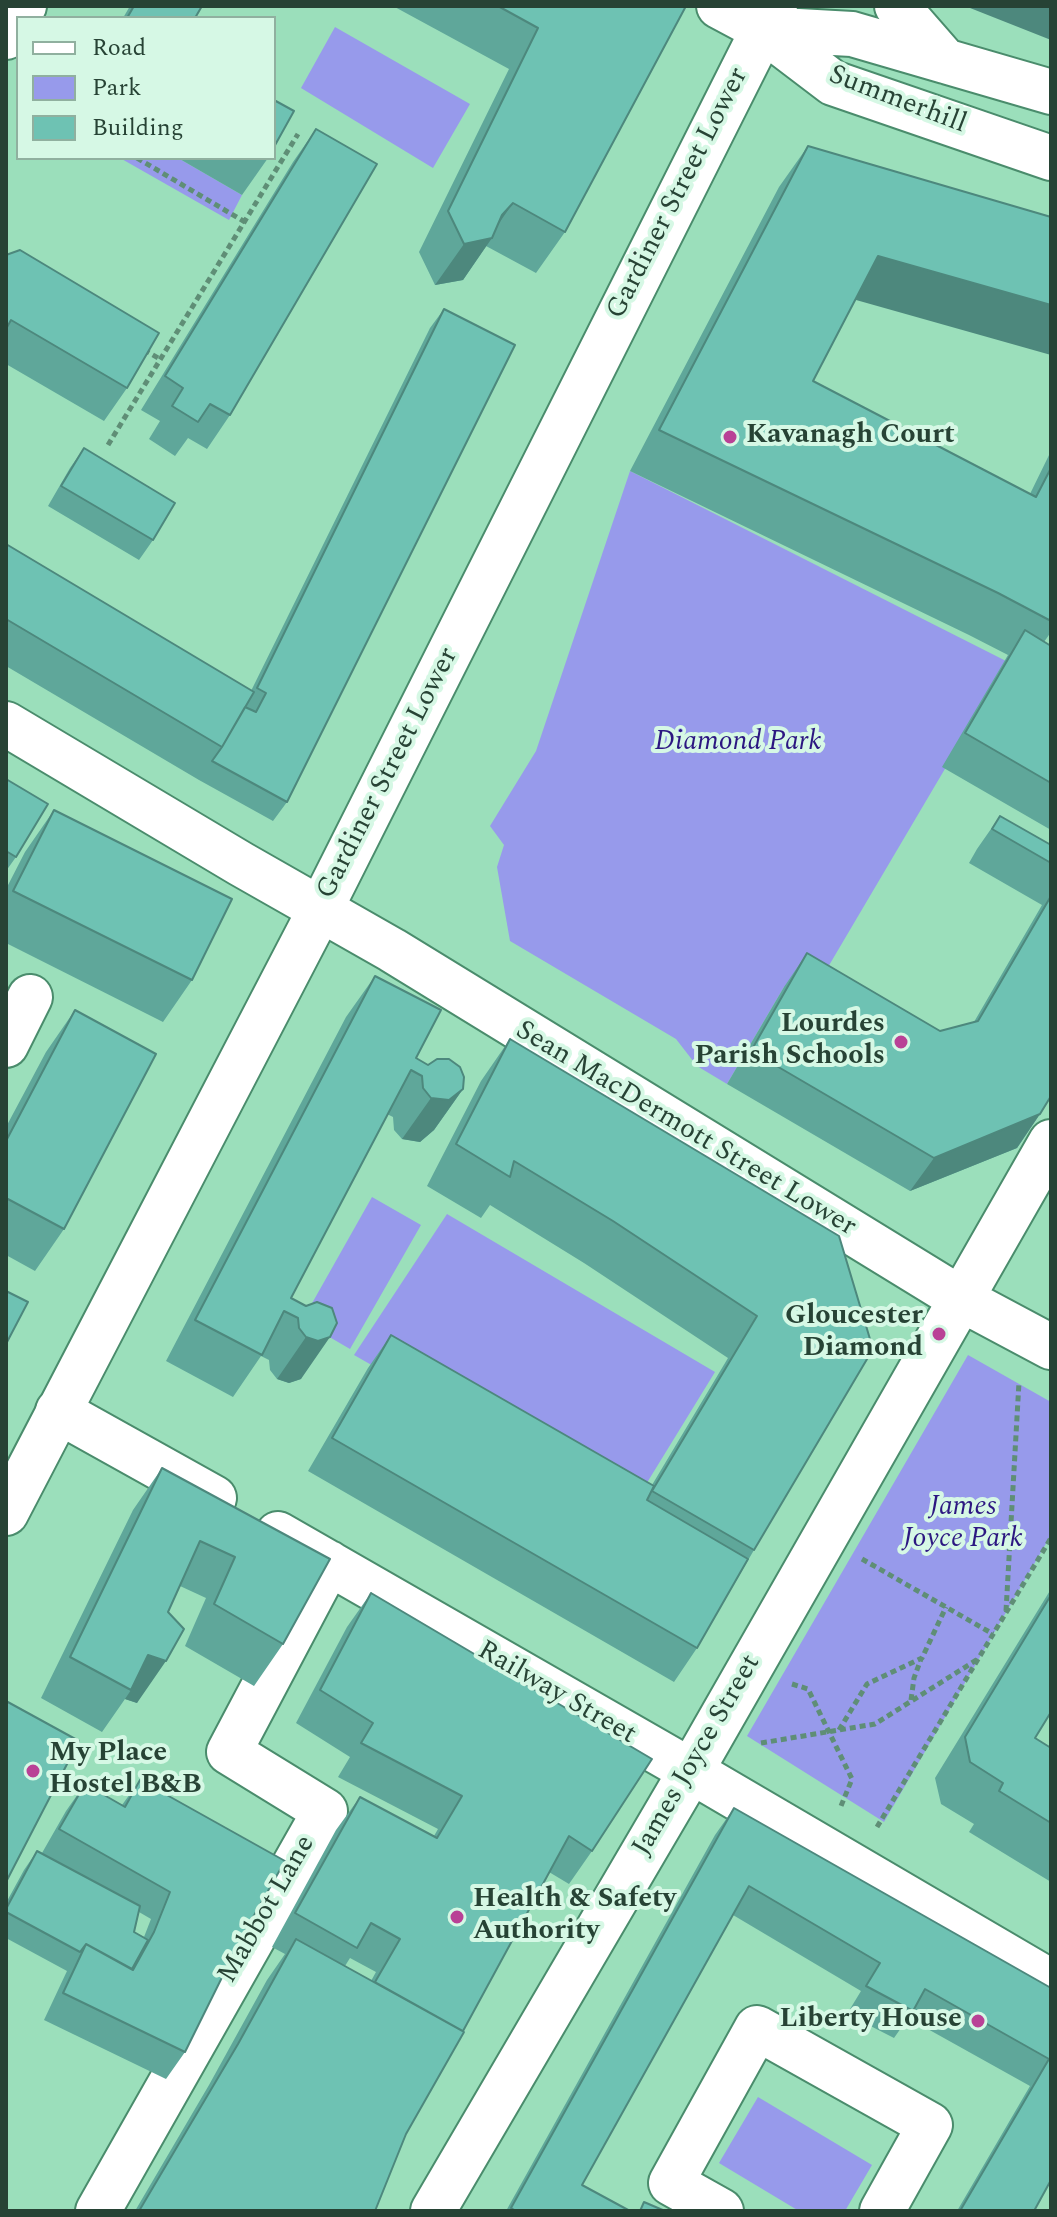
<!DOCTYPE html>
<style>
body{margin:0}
#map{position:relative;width:1057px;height:2217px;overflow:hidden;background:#9bdfbb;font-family:Spectral,serif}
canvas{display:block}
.frame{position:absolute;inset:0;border:8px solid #274335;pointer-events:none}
.legend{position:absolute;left:16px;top:16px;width:260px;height:144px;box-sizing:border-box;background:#d6f8e5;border:2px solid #90b09f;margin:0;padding:10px 14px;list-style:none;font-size:24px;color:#274335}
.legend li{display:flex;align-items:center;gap:16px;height:40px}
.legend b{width:40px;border:2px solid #90b09f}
</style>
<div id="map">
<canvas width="1057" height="2217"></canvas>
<div class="frame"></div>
<ul class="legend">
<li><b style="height:10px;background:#fff"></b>Road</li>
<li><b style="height:22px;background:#979aeb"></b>Park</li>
<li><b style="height:22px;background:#6ec2b3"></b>Building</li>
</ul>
</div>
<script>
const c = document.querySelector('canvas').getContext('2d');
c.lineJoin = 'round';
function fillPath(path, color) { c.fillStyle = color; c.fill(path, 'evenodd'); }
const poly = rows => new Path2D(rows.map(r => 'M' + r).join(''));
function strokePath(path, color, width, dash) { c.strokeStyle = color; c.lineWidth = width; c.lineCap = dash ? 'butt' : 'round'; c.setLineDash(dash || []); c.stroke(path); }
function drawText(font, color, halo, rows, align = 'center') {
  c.font = font + ' Spectral,serif'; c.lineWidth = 8; c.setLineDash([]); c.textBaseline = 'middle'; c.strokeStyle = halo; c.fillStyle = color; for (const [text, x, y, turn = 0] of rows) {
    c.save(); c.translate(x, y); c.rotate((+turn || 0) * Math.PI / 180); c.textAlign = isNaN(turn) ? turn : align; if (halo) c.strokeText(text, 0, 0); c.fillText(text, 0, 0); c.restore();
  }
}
fillPath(poly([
 [335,27,470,104,433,168,301,88],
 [120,158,178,158,242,195,229,220],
 [630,471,1008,662,808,1001,784,987,727,1084,697,1066,676,1039,510,941,497,867,504,845,490,826,536,751],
 [372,1197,421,1225,350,1349,302,1321],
 [447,1214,715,1372,629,1512,354,1355],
 [968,1355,1051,1402,1051,1535,884,1822,747,1736],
 [758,2097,872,2165,845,2211,799,2211,719,2163]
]), '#979aeb');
const minor = poly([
 [6,37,24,6],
 [6,724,241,864,392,950,961,1299,1051,1347],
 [6,1045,30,997],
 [58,1411,214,1498],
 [278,1534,691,1771,1051,1982],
 [98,2211,325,1811,229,1752,329,1563],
 [433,2211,691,1771,1051,1142],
 [721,2211,671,2183,757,2028,930,2125,882,2211]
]);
const major = poly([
 [719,6,762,29,833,83,1051,158],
 [897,6,945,61],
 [762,29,852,34,1051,92],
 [6,1513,320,910,775,6]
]);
strokePath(minor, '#4a8c6c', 48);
strokePath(major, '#4a8c6c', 48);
strokePath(poly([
 [137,158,245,222],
 [144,350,160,359],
 [108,445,298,134],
 [862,1559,993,1634],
 [1006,1611,1019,1382],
 [792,1684,808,1689,852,1779,841,1806],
 [911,1700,914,1678,921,1659],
 [839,1730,867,1684,922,1658,946,1607],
 [761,1743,875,1724,978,1659],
 [877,1827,1051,1538]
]), '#5f8e76', 5, [6, 4]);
strokePath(minor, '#fff', 44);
strokePath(major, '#fff', 44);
fillPath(poly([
 [130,6,202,6,195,18,123,18],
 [393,6,686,6,565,232,536,273,486,246,463,280,435,285,419,252,509,69],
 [316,129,230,415,207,449,188,438,175,456,149,439,160,421,141,410,293,162],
 [808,146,855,300,813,381,1030,494,1051,451,1051,632,1044,642,1051,646,1051,830,942,767,1008,655,969,635,630,471,779,187],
 [178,158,268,158,242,195],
 [6,255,127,388,104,421,6,364],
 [444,309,287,802,273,821,199,780,6,666,6,544,251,691,430,328],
 [84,448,153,540,139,560,48,506,70,468],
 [6,779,16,857,6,871],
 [54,810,192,980,163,1022,6,943,6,889,25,852],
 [1000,816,1051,845,1051,1096,1040,1114,1017,1148,910,1191,727,1084,784,987,807,953,940,1031,974,1022,1042,905,969,863,977,849],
 [375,976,416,1058,463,1089,434,1130,420,1142,402,1139,394,1130,393,1117,387,1114,291,1298,306,1306,317,1302,301,1379,289,1383,277,1379,270,1370,269,1360,261,1356,233,1397,166,1361,346,1017],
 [75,1010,64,1229,35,1271,6,1255,6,1127,46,1052],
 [510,1039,839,1236,754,1550,697,1648,674,1682,308,1471,368,1368,391,1335,652,1485,728,1358,584,1263,490,1205,481,1218,427,1186,481,1081],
 [162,1468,330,1559,283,1644,254,1686,185,1646,206,1598,180,1586,168,1612,137,1703,125,1699,102,1732,41,1698,133,1510],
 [1051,1589,1051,1712,1035,1738,1051,1748,1051,1882,969,1832,974,1824,941,1804,935,1778],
 [371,1593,592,1851,569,1884,549,1872,406,2134,375,2211,135,2211,209,2085,267,1980,285,1954,272,1947,336,1830,360,1797,434,1836,438,1829,338,1777,350,1757,296,1723,347,1627],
 [350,1958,376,1972,371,1981,345,1966],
 [140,1780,244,1933,185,2052,166,2079,44,2020,67,1971,6,1938,6,1903,24,1870,37,1851,42,1853,66,1811,85,1784,122,1805],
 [139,1912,151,1919,144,1937,134,1932],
 [734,1808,1051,1988,1051,2180,1034,2211,957,2211,1030,2086,908,2018,894,2038,847,2014,861,1991,733,1915,582,2185,630,2211,506,2211,715,1835]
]), '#5fa79a');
fillPath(poly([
 [965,6,1051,6,1051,40],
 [513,203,488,239,492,238,463,280,435,285,464,244],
 [878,256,1051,305,1051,355,849,298],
 [463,1089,434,1130,420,1142,402,1139,431,1098],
 [1040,1114,1017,1148,910,1191,934,1158],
 [306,1337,330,1337,301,1379,289,1383,277,1379],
 [148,1655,166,1661,137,1703,125,1699,131,1690]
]), '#4d887d');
const building = poly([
 [134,6,202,6,195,18,127,18,134,6],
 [498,6,686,6,565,232,513,203,502,215,492,238,464,244,448,211,538,28,498,6],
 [274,100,294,111,274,147,274,100],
 [316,129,377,164,230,415,210,404,198,422,172,406,183,388,165,376,316,129],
 [808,146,1051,217,1051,305,878,256,813,381,1036,497,1051,468,1051,621,998,593,659,430,808,146],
 [20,250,159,333,127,388,11,320,6,329,6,255,20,250],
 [444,309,515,345,287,802,212,761,222,747,245,707,256,712,266,693,257,688,444,309],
 [84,448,175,503,153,540,61,486,84,448],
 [6,544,254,692,222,747,6,619,6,544],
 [1025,630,1051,646,1051,783,965,733,1025,630],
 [6,779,48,804,16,857,6,851,6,779],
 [54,810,232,899,192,980,13,891,54,810],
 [1000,816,1051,845,1051,863,992,829,1000,816],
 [1051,896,1051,1096,1040,1114,934,1158,751,1051,807,953,940,1031,978,1021,1051,896],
 [375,976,441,1010,416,1058,428,1065,437,1059,449,1059,460,1067,464,1077,463,1089,449,1100,431,1098,423,1088,422,1076,411,1070,291,1298,306,1306,317,1302,332,1308,337,1323,330,1337,318,1341,306,1337,299,1328,298,1318,284,1311,262,1355,195,1320,375,976],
 [75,1010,156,1054,64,1229,6,1198,6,1141,75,1010],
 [510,1039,839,1236,873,1349,754,1550,652,1491,757,1316,613,1221,514,1161,510,1177,456,1144,510,1039],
 [6,1291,28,1302,6,1344,6,1291],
 [391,1335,654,1486,647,1500,748,1559,697,1648,332,1438,391,1335],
 [162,1468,330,1559,283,1644,214,1604,235,1557,200,1541,168,1612,184,1629,166,1661,148,1655,131,1690,70,1657,162,1468],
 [371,1593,652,1759,592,1851,569,1836,463,2031,375,1982,400,1939,371,1923,357,1948,295,1913,360,1797,437,1838,462,1796,361,1743,373,1723,320,1690,371,1593],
 [1051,1595,1051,1712,1035,1738,1051,1748,1051,1823,999,1791,1003,1783,970,1762,965,1737,1051,1595],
 [6,1701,79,1741,6,1882,6,1701],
 [140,1780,285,1861,244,1933,185,2052,63,1993,86,1944,133,1970,154,1932,170,1892,59,1829,85,1784,125,1807,140,1780],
 [734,1808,1051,1988,1051,2180,1034,2211,960,2211,1049,2059,925,1989,913,2011,866,1986,880,1963,749,1886,582,2185,630,2211,516,2211,511,2208,734,1808],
 [37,1851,140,1906,134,1932,148,1940,132,1969,86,1944,80,1952,6,1912,6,1909,37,1851],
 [296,1939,464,2032,406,2134,375,2211,139,2211,238,2044,296,1939],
 [644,2202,665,2211,640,2211,644,2202]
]);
fillPath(building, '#6ec2b3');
strokePath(building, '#4d887d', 2);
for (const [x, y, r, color] of [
 [730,437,8,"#b94196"],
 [901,1042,8,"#b94196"],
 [939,1334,8,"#b94196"],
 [33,1771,8,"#b94196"],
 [457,1917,8,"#b94196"],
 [978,2021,8,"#b94196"]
]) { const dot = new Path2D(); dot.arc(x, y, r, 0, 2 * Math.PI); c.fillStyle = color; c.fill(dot); strokePath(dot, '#d6f8e5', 3); }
drawText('28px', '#274335', '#d6f8e5', [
 ["Summerhill",897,101,21],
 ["Gardiner Street Lower",679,194,-63],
 ["Gardiner Street Lower",389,774,-63],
 ["Sean MacDermott Street Lower",685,1130,31],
 ["Railway Street",556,1694,30],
 ["James Joyce Street",698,1756,-60],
 ["Mabbot Lane",268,1910,-60]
]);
drawText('bold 28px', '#274335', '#d6f8e5', [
 ["Kavanagh Court",746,437],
 ["Lourdes",885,1026,"right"],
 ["Parish Schools",885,1058,"right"],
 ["Gloucester",923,1318,"right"],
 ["Diamond",923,1350,"right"],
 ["My Place",49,1755],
 ["Hostel B&B",49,1787],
 ["Health & Safety",473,1901],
 ["Authority",473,1933],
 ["Liberty House",962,2021,"right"]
], 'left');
drawText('italic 28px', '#2c1781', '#d6f8e5', [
 ["Diamond Park",738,744],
 ["James",963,1509],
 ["Joyce Park",963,1541]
]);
</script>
